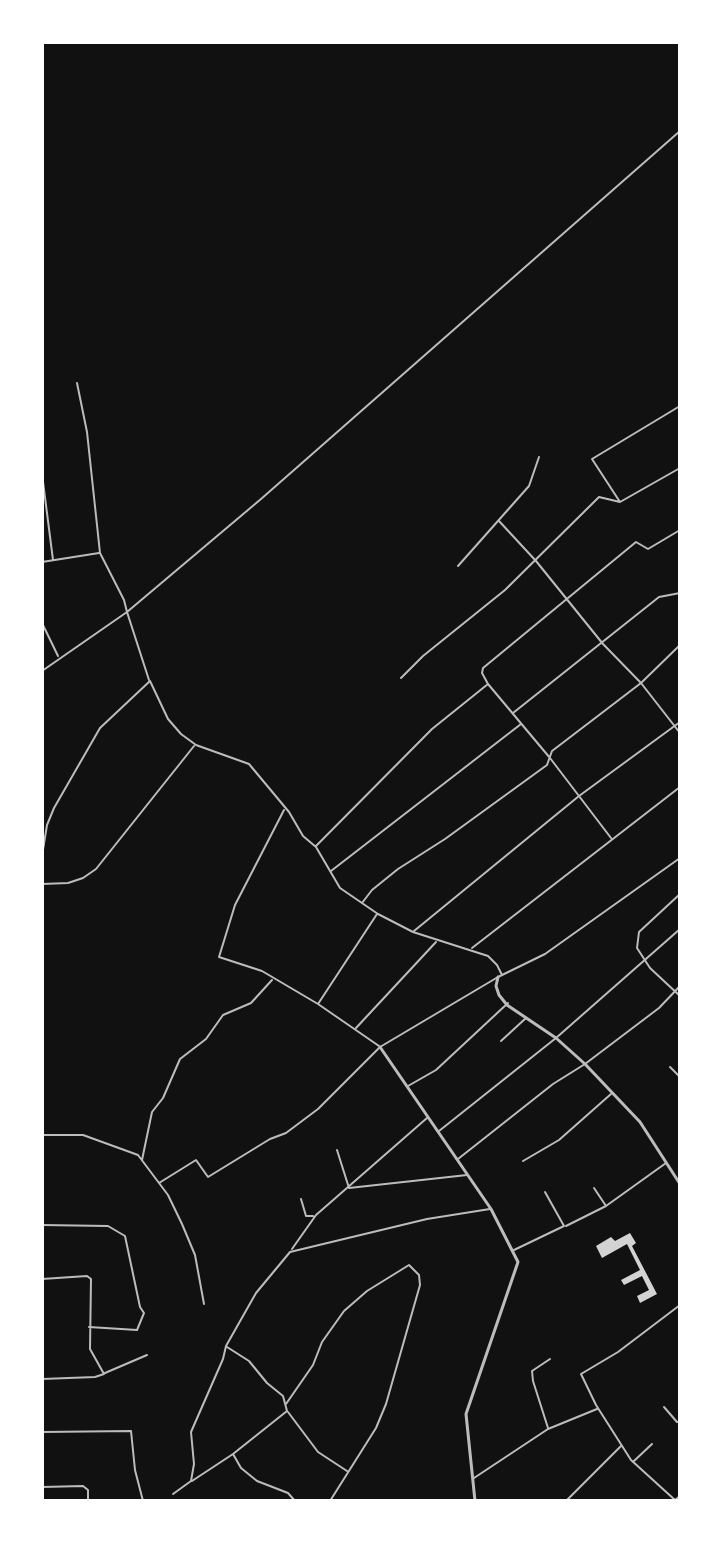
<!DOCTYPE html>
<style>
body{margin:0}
#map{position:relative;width:722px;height:1543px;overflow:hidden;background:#111;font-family:Lato,sans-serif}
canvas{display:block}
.frame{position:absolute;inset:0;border:44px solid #fff;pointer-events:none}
</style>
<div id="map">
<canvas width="722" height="1543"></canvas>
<div class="frame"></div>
</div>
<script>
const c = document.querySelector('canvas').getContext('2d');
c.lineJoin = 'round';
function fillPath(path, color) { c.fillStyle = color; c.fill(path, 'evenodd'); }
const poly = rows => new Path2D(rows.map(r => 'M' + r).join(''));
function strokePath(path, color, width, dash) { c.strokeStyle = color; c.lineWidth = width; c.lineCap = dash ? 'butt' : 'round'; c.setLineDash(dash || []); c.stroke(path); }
fillPath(poly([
 [630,1233,636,1243,632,1246,657,1294,640,1303,637,1296,649,1290,642,1276,624,1285,621,1280,640,1270,627,1244,602,1258,596,1246,611,1237,615,1241]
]), '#d3d3d3');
strokePath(poly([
 [77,383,87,432,100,553,124,600,127,612,261,499,680,131],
 [42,474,53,560],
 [620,502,592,459,680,406],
 [499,521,536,561,603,644,641,683,680,733],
 [42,562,99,553],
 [458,566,529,486,539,457],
 [42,623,58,656],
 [42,671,127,612,149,680],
 [401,678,423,656,505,590,599,497,620,502,680,468],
 [488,684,550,758,611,838],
 [513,713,659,597,680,593],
 [284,810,235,905,219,957,262,971,318,1004],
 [316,846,432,729,488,684,482,673,483,668,636,542,648,549,680,530],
 [42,856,47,825,54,808,100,728,150,681,168,719,181,734,196,745,249,764,289,812,303,836,316,847,340,888,378,914,413,932,488,956,497,965,502,975],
 [331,871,521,724],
 [42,884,68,883,83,878,96,869,194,746],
 [680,894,639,932,637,948,650,968,680,996],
 [362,903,372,890,398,869,445,839,547,765,552,751,641,683,680,645],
 [377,914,318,1004,379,1046],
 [414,931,579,796,680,722],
 [472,948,680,787],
 [356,1028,436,942],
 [501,1041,526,1018],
 [670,1067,680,1077],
 [408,1086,436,1070,508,1003],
 [439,1131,556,1038,680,929],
 [42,1135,83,1135,138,1155,168,1195,182,1224,195,1255,204,1304],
 [337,1150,349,1188,467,1175],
 [458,1159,553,1084,585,1064,659,1008,680,986],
 [142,1160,152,1112,163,1098,180,1059,206,1039,223,1015,251,1003,272,980],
 [523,1161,559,1140,611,1094],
 [159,1183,196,1160,208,1177,270,1139,286,1133,318,1109,380,1047,498,977,545,954,680,858],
 [301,1199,306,1216,313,1216],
 [606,1206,666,1163],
 [42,1225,108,1226,125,1236,140,1307,144,1313,137,1330,89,1327],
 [566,1226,606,1206,594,1188],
 [292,1249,316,1215,427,1118],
 [514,1250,564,1226,545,1192],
 [42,1279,87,1276,91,1279,90,1349,104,1374,95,1377,42,1379],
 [227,1347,249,1361,267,1383,283,1396,287,1411,233,1454],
 [105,1373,147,1355],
 [286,1404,313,1365,322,1342,344,1311,367,1291,409,1265,419,1275,420,1285,386,1404,376,1428,330,1501],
 [664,1407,677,1422,680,1422],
 [288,1412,318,1452,347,1471],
 [548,1428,533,1381,532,1371,550,1359],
 [42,1432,131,1431,135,1470,143,1501],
 [634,1461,652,1444],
 [474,1478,548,1429,597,1409],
 [192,1481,233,1454,241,1468,257,1481,288,1493,295,1501],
 [42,1487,83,1486,88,1490,88,1501],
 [173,1494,191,1481,194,1464,191,1432,223,1359,226,1346,256,1293,290,1252,427,1219,490,1209],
 [675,1500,631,1460,596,1405,581,1374,618,1352,680,1305],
 [566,1501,621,1446],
 [674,1501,680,1496]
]), '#bcbcbc', 2);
strokePath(poly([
 [498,977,496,986,499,995,507,1005,556,1038,585,1064,640,1122,680,1184],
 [380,1047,491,1209,518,1262,466,1414,475,1501]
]), '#bcbcbc', 3);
</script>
